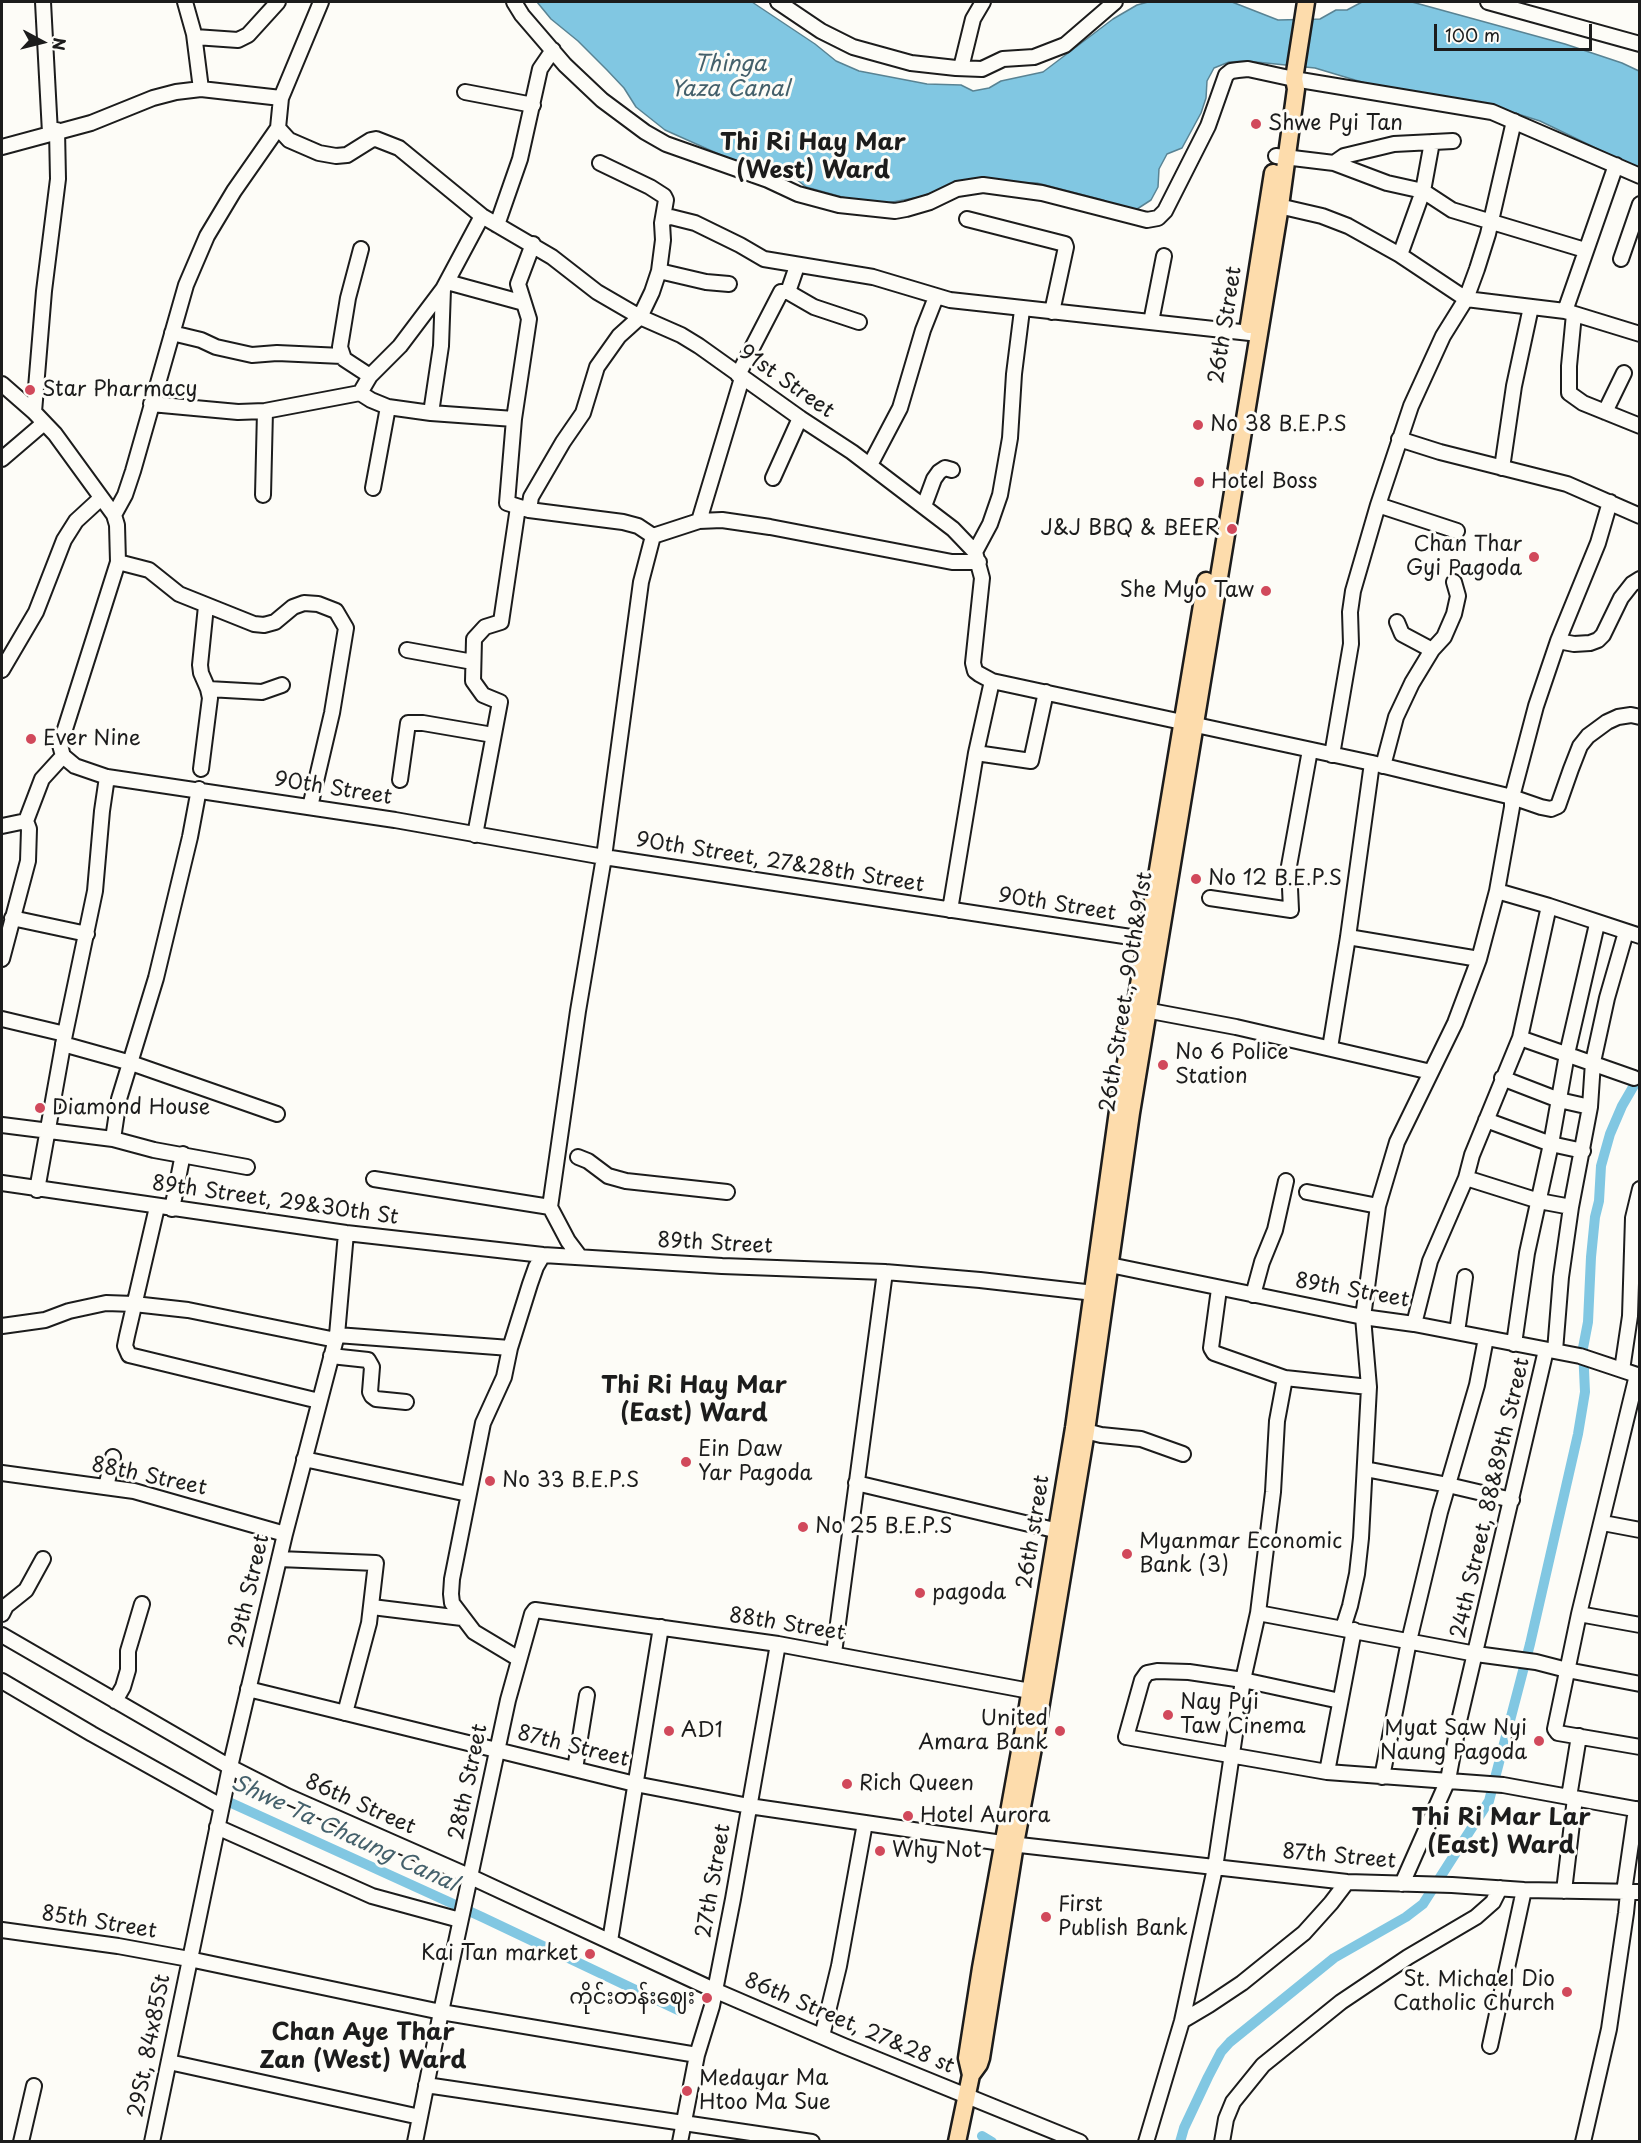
<!DOCTYPE html>
<meta charset="utf-8">
<style>
body{margin:0}
#map{position:relative;width:1641px;height:2143px;overflow:hidden;background:#fdfcf7;font-family:"Playpen Sans",sans-serif}
canvas{display:block}
.frame{position:absolute;inset:0;border:3px solid #1c1c1c;pointer-events:none}
.north{position:absolute;left:12px;top:12px;width:60px;height:60px;-webkit-text-stroke:4px #fdfcf7;paint-order:stroke;rotate:97deg;font-size:16px;font-weight:700;line-height:24px;text-align:center;color:#1c1c1c}
.north::after{content:'';display:block;margin:auto;width:21px;height:27px;background:#1c1c1c;clip-path:polygon(50% 0,100% 100%,50% 72%,0 100%)}
.scale{position:absolute;left:1434px;top:24px;width:158px;height:27px;box-sizing:border-box;border:3px solid #1c1c1c;border-top:0;padding-left:8px;font-size:18px;line-height:21px;white-space:nowrap;color:#1c1c1c;-webkit-text-stroke:4px #fdfcf7;paint-order:stroke}
</style>
<div id="map">
<canvas width="1641" height="2143"></canvas>
<div class="frame"></div>
<div class="north">N</div>
<div class="scale">100 m</div>
</div>
<script>
const c = document.querySelector('canvas').getContext('2d');
c.lineJoin = 'round';
function fillPath(path, color) { c.fillStyle = color; c.fill(path, 'evenodd'); }
const poly = rows => new Path2D(rows.map(r => 'M' + r).join(''));
function strokePath(path, color, width, dash) { c.strokeStyle = color; c.lineWidth = width; c.lineCap = dash ? 'butt' : 'round'; c.setLineDash(dash || []); c.stroke(path); }
function drawText(font, color, halo, rows, align = 'center') {
  c.font = font + ' "Playpen Sans","Noto Sans Myanmar",sans-serif'; c.lineWidth = 6; c.setLineDash([]); c.textBaseline = 'middle'; c.strokeStyle = halo; c.fillStyle = color; for (const [text, x, y, turn = 0] of rows) {
    c.save(); c.translate(x, y); c.rotate((+turn || 0) * Math.PI / 180); c.textAlign = isNaN(turn) ? turn : align; if (halo) c.strokeText(text, 0, 0); c.fillText(text, 0, 0); c.restore();
  }
}
const water = poly([
 [537,2,752,2,815,44,836,61,859,71,927,84,961,85,973,91,989,88,1001,81,1043,72,1113,19,1137,5,1148,2,1232,2,1278,20,1320,19,1336,10,1347,10,1362,2,1412,2,1565,44,1622,63,1639,71,1639,169,1540,121,1483,103,1365,83,1315,68,1246,61,1229,62,1214,68,1207,81,1206,98,1201,113,1182,148,1167,154,1159,169,1158,187,1151,200,1134,211,1122,209,1103,200,1037,183,981,181,950,186,920,197,887,203,853,200,806,187,795,178,732,160,665,130,636,107,624,88,607,70,578,41,551,19,537,2]
]);
fillPath(water, '#81c7e2');
strokePath(water, '#598393', 1.5);
strokePath(poly([
 [218,1797,482,1917,680,2011],
 [982,2136,992,2142],
 [1180,2142,1184,2128,1208,2077,1221,2052,1230,2042,1334,1958,1406,1917,1423,1904,1489,1801,1530,1644,1578,1434,1585,1392,1583,1348,1588,1322,1591,1257,1595,1217,1599,1201,1601,1166,1610,1134,1622,1106,1640,1075]
]), '#81c7e2', 10);
const minor = poly([
 [43,2,50,133],
 [185,2,194,34,201,89],
 [514,2,522,15,565,65,602,100,645,132,666,144,768,180,798,194,839,205,895,211,906,209,930,202,957,189,983,185,1042,193,1147,220,1158,218,1165,211,1208,126,1226,75,1231,71,1238,70,1248,69,1294,79,1492,112,1640,176],
 [778,2,821,31,853,47,911,63,956,68,982,69,1003,59,1034,57,1065,45,1115,2],
 [1488,2,1640,44],
 [195,37,238,40,248,35,278,2],
 [961,68,973,19,983,2],
 [465,92,533,105],
 [278,128,289,140,319,153,336,156,347,155,371,140,376,139,399,148,482,216,552,257,597,292,640,317,681,335,699,346,800,418,852,452,953,529,975,552,982,578,973,663,975,671,979,674,992,681,1372,763,1512,797,1512,807,1497,891,1479,959,1455,1023,1397,1142,1378,1206,1363,1317,1369,1387,1361,1538,1357,1574,1350,1606,1343,1628],
 [2,147,91,123,153,98,176,92,201,89,281,98],
 [1276,156,1334,163,1344,156,1394,144,1453,141],
 [1334,163,1387,183,1423,191,1452,210,1585,250],
 [1270,204,1322,216,1348,226,1400,255,1466,299,1565,311,1640,334],
 [663,219,671,217,695,223,740,245,764,259,873,277,950,300,1259,334],
 [967,219,1065,244,1066,247,1052,312],
 [497,225,520,159,540,69,553,50],
 [533,244,518,284,529,319,514,419,507,503,529,510,623,522,638,526,653,536,699,521,722,520,770,527,952,562,979,562],
 [361,249,348,298,340,347,344,359,370,376],
 [1400,255,1423,191,1432,142],
 [1621,259,1640,204],
 [659,271,706,282,729,284],
 [447,282,524,303],
 [443,289,441,346,431,413,514,419],
 [788,292,814,307,859,322],
 [1565,311,1616,165],
 [1574,314,1569,366,1569,393,1583,403,1640,426],
 [1151,322,1164,256],
 [172,333,201,340,216,347,252,355,277,353,342,356],
 [738,375,781,292,788,292,797,266],
 [2,384,34,412,55,434,114,515,117,525,118,562,60,745,63,756,75,766,107,777,395,820,604,857,1157,941],
 [360,393,371,400,388,407,431,413],
 [151,404,238,412,265,411,360,393,370,376,400,346,443,289,482,216],
 [34,412,44,291,58,179,57,130],
 [1605,412,1624,373],
 [1399,439,1440,452,1567,484,1640,516],
 [2,459,44,423],
 [870,465,900,408,923,330,936,297],
 [1502,468,1514,386,1531,307],
 [773,478,800,418],
 [373,488,388,407],
 [263,495,265,411],
 [1610,502,1598,543,1558,641,1536,706,1512,797,1541,807,1551,809,1558,806,1571,769,1580,746,1588,736,1607,722,1618,717,1631,715,1640,717],
 [1378,505,1457,531],
 [924,506,934,479,939,472,945,468,952,470],
 [529,510,531,497,563,442,583,413,597,367,619,336,640,317,652,292,659,271,663,240,662,223,666,200,664,196,650,187,600,163],
 [114,515,125,495,133,471,186,285,207,236,234,191,278,128,281,98,321,2],
 [699,521,742,378],
 [975,552,990,524,1000,495,1010,438,1014,374,1022,310],
 [118,562,149,570,179,594,254,624,264,625,275,622,293,607,304,603,318,604,336,611,346,628,332,713,310,807],
 [1397,622,1402,634,1432,650],
 [1558,641,1574,644,1590,643,1598,640,1603,635,1621,598,1632,584,1640,579],
 [407,650,473,662],
 [2,670,36,612,64,540,76,521,101,498],
 [208,689,262,692,282,685],
 [976,753,1031,761,1046,692],
 [1332,755,1351,644,1350,612,1353,591,1378,505,1411,406,1443,336,1466,299,1477,269,1488,234,1514,121],
 [1383,766,1396,717,1412,683,1432,650,1444,637,1454,614,1458,596,1454,582],
 [201,769,210,698,208,689,201,673,200,665,206,606],
 [400,780,408,723,423,723,493,735],
 [2,826,26,821,42,779,63,756],
 [475,835,500,702,483,695,473,681,474,639,485,627,501,622,518,507],
 [1497,891,1549,906,1640,936],
 [1210,898,1291,910,1289,866,1310,750],
 [950,910,976,753,992,681],
 [12,918,87,934],
 [1348,937,1479,959],
 [2,959,28,861,29,829,26,821],
 [1140,1009,1236,1027,1431,1072],
 [2,1019,65,1034],
 [1520,1038,1634,1078],
 [63,1044,131,1063,277,1114],
 [1330,1048,1348,937,1372,763],
 [1502,1078,1559,1100,1590,1107],
 [1486,1120,1551,1144,1583,1151],
 [2,1125,113,1139,119,1099,156,978,190,837,199,789],
 [113,1139,154,1150,247,1167],
 [578,1157,588,1161,608,1176,626,1181,727,1192],
 [1466,1178,1539,1201,1571,1207],
 [374,1179,550,1207],
 [2,1183,346,1233,543,1255,722,1266,885,1272,980,1280,1103,1294],
 [37,1190,65,1034,95,891,102,811,107,777],
 [1307,1192,1378,1206],
 [157,1207,127,1336,125,1346,129,1355,319,1401],
 [172,1209,183,1154],
 [580,1257,568,1241,550,1207,578,1011,604,857,641,582,653,536],
 [1100,1263,1363,1317,1414,1324,1580,1356,1640,1376],
 [1219,1289,1211,1348,1214,1353,1285,1378,1369,1387],
 [1253,1295,1262,1262,1275,1230,1286,1181],
 [1414,1324,1430,1261,1466,1178,1472,1155,1520,1038,1549,906],
 [2,1326,45,1320,69,1311,106,1303,134,1304,188,1310,336,1340],
 [1457,1332,1465,1277],
 [337,1335,510,1348],
 [1514,1344,1527,1253,1551,1144,1567,1054,1597,924],
 [1555,1351,1561,1277,1571,1207,1590,1107,1593,1062,1607,998,1626,932],
 [331,1356,368,1360,372,1367,370,1392,372,1396,376,1399,406,1402],
 [1622,1370,1630,1316,1633,1218,1640,1189],
 [1637,1375,1579,1614,1555,1729,1558,1733,1640,1747],
 [1078,1429,1101,1435,1141,1439,1183,1454],
 [304,1459,468,1494],
 [1365,1469,1448,1485,1512,1500],
 [2,1473,134,1491,285,1534],
 [856,1483,1067,1533],
 [106,1487,113,1457],
 [1603,1523,1640,1530],
 [279,1559,376,1563,369,1623,345,1713],
 [372,1607,462,1618],
 [1258,1613,1476,1654,1536,1662,1567,1670,1640,1684],
 [2,1614,6,1606,26,1590,43,1559],
 [1579,1614,1640,1625],
 [2,1635,230,1767,287,1796,471,1877,714,1990,844,2046,1080,2142],
 [834,1653,885,1272],
 [519,1659,474,1632,452,1603,451,1594,452,1579,483,1423,504,1377,510,1348,530,1284,536,1267,543,1255],
 [2,1681,92,1734,221,1806],
 [248,1689,635,1784,749,1806,1002,1843,1347,1882,1452,1885,1524,1890,1640,1892],
 [115,1701,123,1687,128,1670,128,1651,142,1604],
 [1340,1701,1243,1680,1189,1672,1157,1671,1147,1673,1142,1680,1126,1737,1327,1772,1503,1785,1640,1810],
 [575,1769,587,1695],
 [1327,1772,1354,1630],
 [1382,1777,1409,1641,1440,1512,1477,1385,1486,1338],
 [1569,1797,1579,1736],
 [217,1827,372,1896,460,1920],
 [1402,1884,1448,1780,1459,1721,1546,1350],
 [1564,1891,1575,1798],
 [1624,1892,1636,1809],
 [2,1930,118,1946,189,1959,441,2012,697,2055],
 [610,1941,661,1627],
 [1182,2021,1209,2005,1242,1983,1304,1933,1331,1903,1347,1882],
 [822,2036,839,1966,865,1823],
 [1490,2046,1524,1890],
 [169,2062,420,2117],
 [426,2085,812,2142],
 [21,2142,34,2086],
 [152,2142,230,1767,285,1534,337,1335,346,1233],
 [415,2142,441,2012,508,1700,532,1614,535,1610,778,1644,1030,1691],
 [680,2142,697,2055,712,2006,733,1899,778,1644],
 [1146,2142,1182,2021,1215,1868,1243,1680,1258,1613,1273,1492,1277,1421,1285,1378],
 [1222,2142,1226,2119,1233,2102,1263,2065,1341,2002,1408,1957,1476,1917,1493,1902,1500,1888],
 [1583,2142,1609,2029,1626,1913,1628,1893]
]);
const major = poly([
 [1249,325,1273,173],
 [971,2075,967,2058,981,1968,1026,1718,1074,1428,1118,1111,1206,581],
 [957,2142,971,2075,979,2064,981,2058,1015,1844,1038,1721,1086,1431,1131,1113,1280,206,1296,89,1294,79,1306,2]
]);
strokePath(minor, '#1c1c1c', 18);
strokePath(major, '#1c1c1c', 21);
strokePath(minor, '#fdfcf7', 14);
strokePath(major, '#fddcac', 16);
for (const [x, y, r, color] of [
 [1256,124,6,"#d1495b"],
 [30,390,6,"#d1495b"],
 [1198,425,6,"#d1495b"],
 [1199,482,6,"#d1495b"],
 [1232,529,6,"#d1495b"],
 [1534,557,6,"#d1495b"],
 [1266,591,6,"#d1495b"],
 [31,739,6,"#d1495b"],
 [1196,879,6,"#d1495b"],
 [1163,1065,6,"#d1495b"],
 [40,1108,6,"#d1495b"],
 [686,1462,6,"#d1495b"],
 [490,1481,6,"#d1495b"],
 [803,1527,6,"#d1495b"],
 [1127,1554,6,"#d1495b"],
 [920,1593,6,"#d1495b"],
 [1168,1715,6,"#d1495b"],
 [669,1731,6,"#d1495b"],
 [1060,1731,6,"#d1495b"],
 [1539,1741,6,"#d1495b"],
 [847,1784,6,"#d1495b"],
 [908,1816,6,"#d1495b"],
 [880,1851,6,"#d1495b"],
 [1046,1917,6,"#d1495b"],
 [590,1954,6,"#d1495b"],
 [1567,1992,6,"#d1495b"],
 [707,1998,6,"#d1495b"],
 [687,2091,6,"#d1495b"]
]) { const dot = new Path2D(); dot.arc(x, y, r, 0, 2 * Math.PI); c.fillStyle = color; c.fill(dot); strokePath(dot, '#fdfcf7', 2); }
drawText('21px', '#1c1c1c', '#fdfcf7', [
 ["Shwe Pyi Tan",1268,124],
 ["Star Pharmacy",42,390],
 ["No 38 B.E.P.S",1210,425],
 ["Hotel Boss",1211,482],
 ["J&J BBQ & BEER",1220,529,"right"],
 ["Chan Thar",1522,545,"right"],
 ["Gyi Pagoda",1522,569,"right"],
 ["She Myo Taw",1254,591,"right"],
 ["Ever Nine",43,739],
 ["No 12 B.E.P.S",1208,879],
 ["No 6 Police",1175,1053],
 ["Station",1175,1077],
 ["Diamond House",52,1108],
 ["Ein Daw",698,1450],
 ["Yar Pagoda",698,1474],
 ["No 33 B.E.P.S",502,1481],
 ["No 25 B.E.P.S",815,1527],
 ["Myanmar Economic",1139,1542],
 ["Bank (3)",1139,1566],
 ["pagoda",932,1593],
 ["Nay Pyi",1180,1703],
 ["Taw Cinema",1180,1727],
 ["United",1048,1719,"right"],
 ["Amara Bank",1048,1743,"right"],
 ["Myat Saw Nyi",1527,1729,"right"],
 ["Naung Pagoda",1527,1753,"right"],
 ["AD1",681,1731],
 ["Rich Queen",859,1784],
 ["Hotel Aurora",920,1816],
 ["Why Not",892,1851],
 ["First",1058,1905],
 ["Publish Bank",1058,1929],
 ["Kai Tan market",578,1954,"right"],
 ["St. Michael Dio",1555,1980,"right"],
 ["Catholic Church",1555,2004,"right"],
 ["ကိုင်းတန်းဈေး",695,1998,"right"],
 ["Medayar Ma",699,2079],
 ["Htoo Ma Sue",699,2103]
], 'left');
drawText('21px', '#1c1c1c', '#fdfcf7', [
 ["26th Street",1226,325,-81],
 ["91st Street",786,382,35],
 ["90th Street",333,789,9],
 ["90th Street, 27&28th Street",780,863,9],
 ["90th Street",1057,905,9],
 ["26th Street., 90th&91st",1127,992,-81],
 ["89th Street, 29&30th St",275,1201,8],
 ["89th Street",715,1244,3],
 ["89th Street",1352,1291,10],
 ["88th Street",149,1477,12],
 ["24th Street, 88&89th Street",1491,1498,-77],
 ["26th street",1034,1532,-81],
 ["29th Street",250,1591,-77],
 ["88th Street",787,1625,9],
 ["87th Street",573,1747,14],
 ["28th Street",469,1782,-78],
 ["86th Street",360,1805,24],
 ["87th Street",1339,1857,5],
 ["27th Street",714,1881,-80],
 ["85th Street",99,1923,9],
 ["86th Street, 27&28 st",849,2024,23],
 ["29St, 84x85St",150,2046,-79]
]);
drawText('italic 22px', '#44606b', '#fdfcf7', [
 ["Thinga",730,65],
 ["Yaza Canal",730,90],
 ["Shwe Ta Chaung Canal",344,1834,25]
]);
drawText('bold 24px', '#1c1c1c', '#fdfcf7', [
 ["Thi Ri Hay Mar",813,143],
 ["(West) Ward",813,171],
 ["Thi Ri Hay Mar",694,1386],
 ["(East) Ward",694,1414],
 ["Thi Ri Mar Lar",1501,1818],
 ["(East) Ward",1501,1846],
 ["Chan Aye Thar",363,2033],
 ["Zan (West) Ward",363,2061]
]);
</script>
